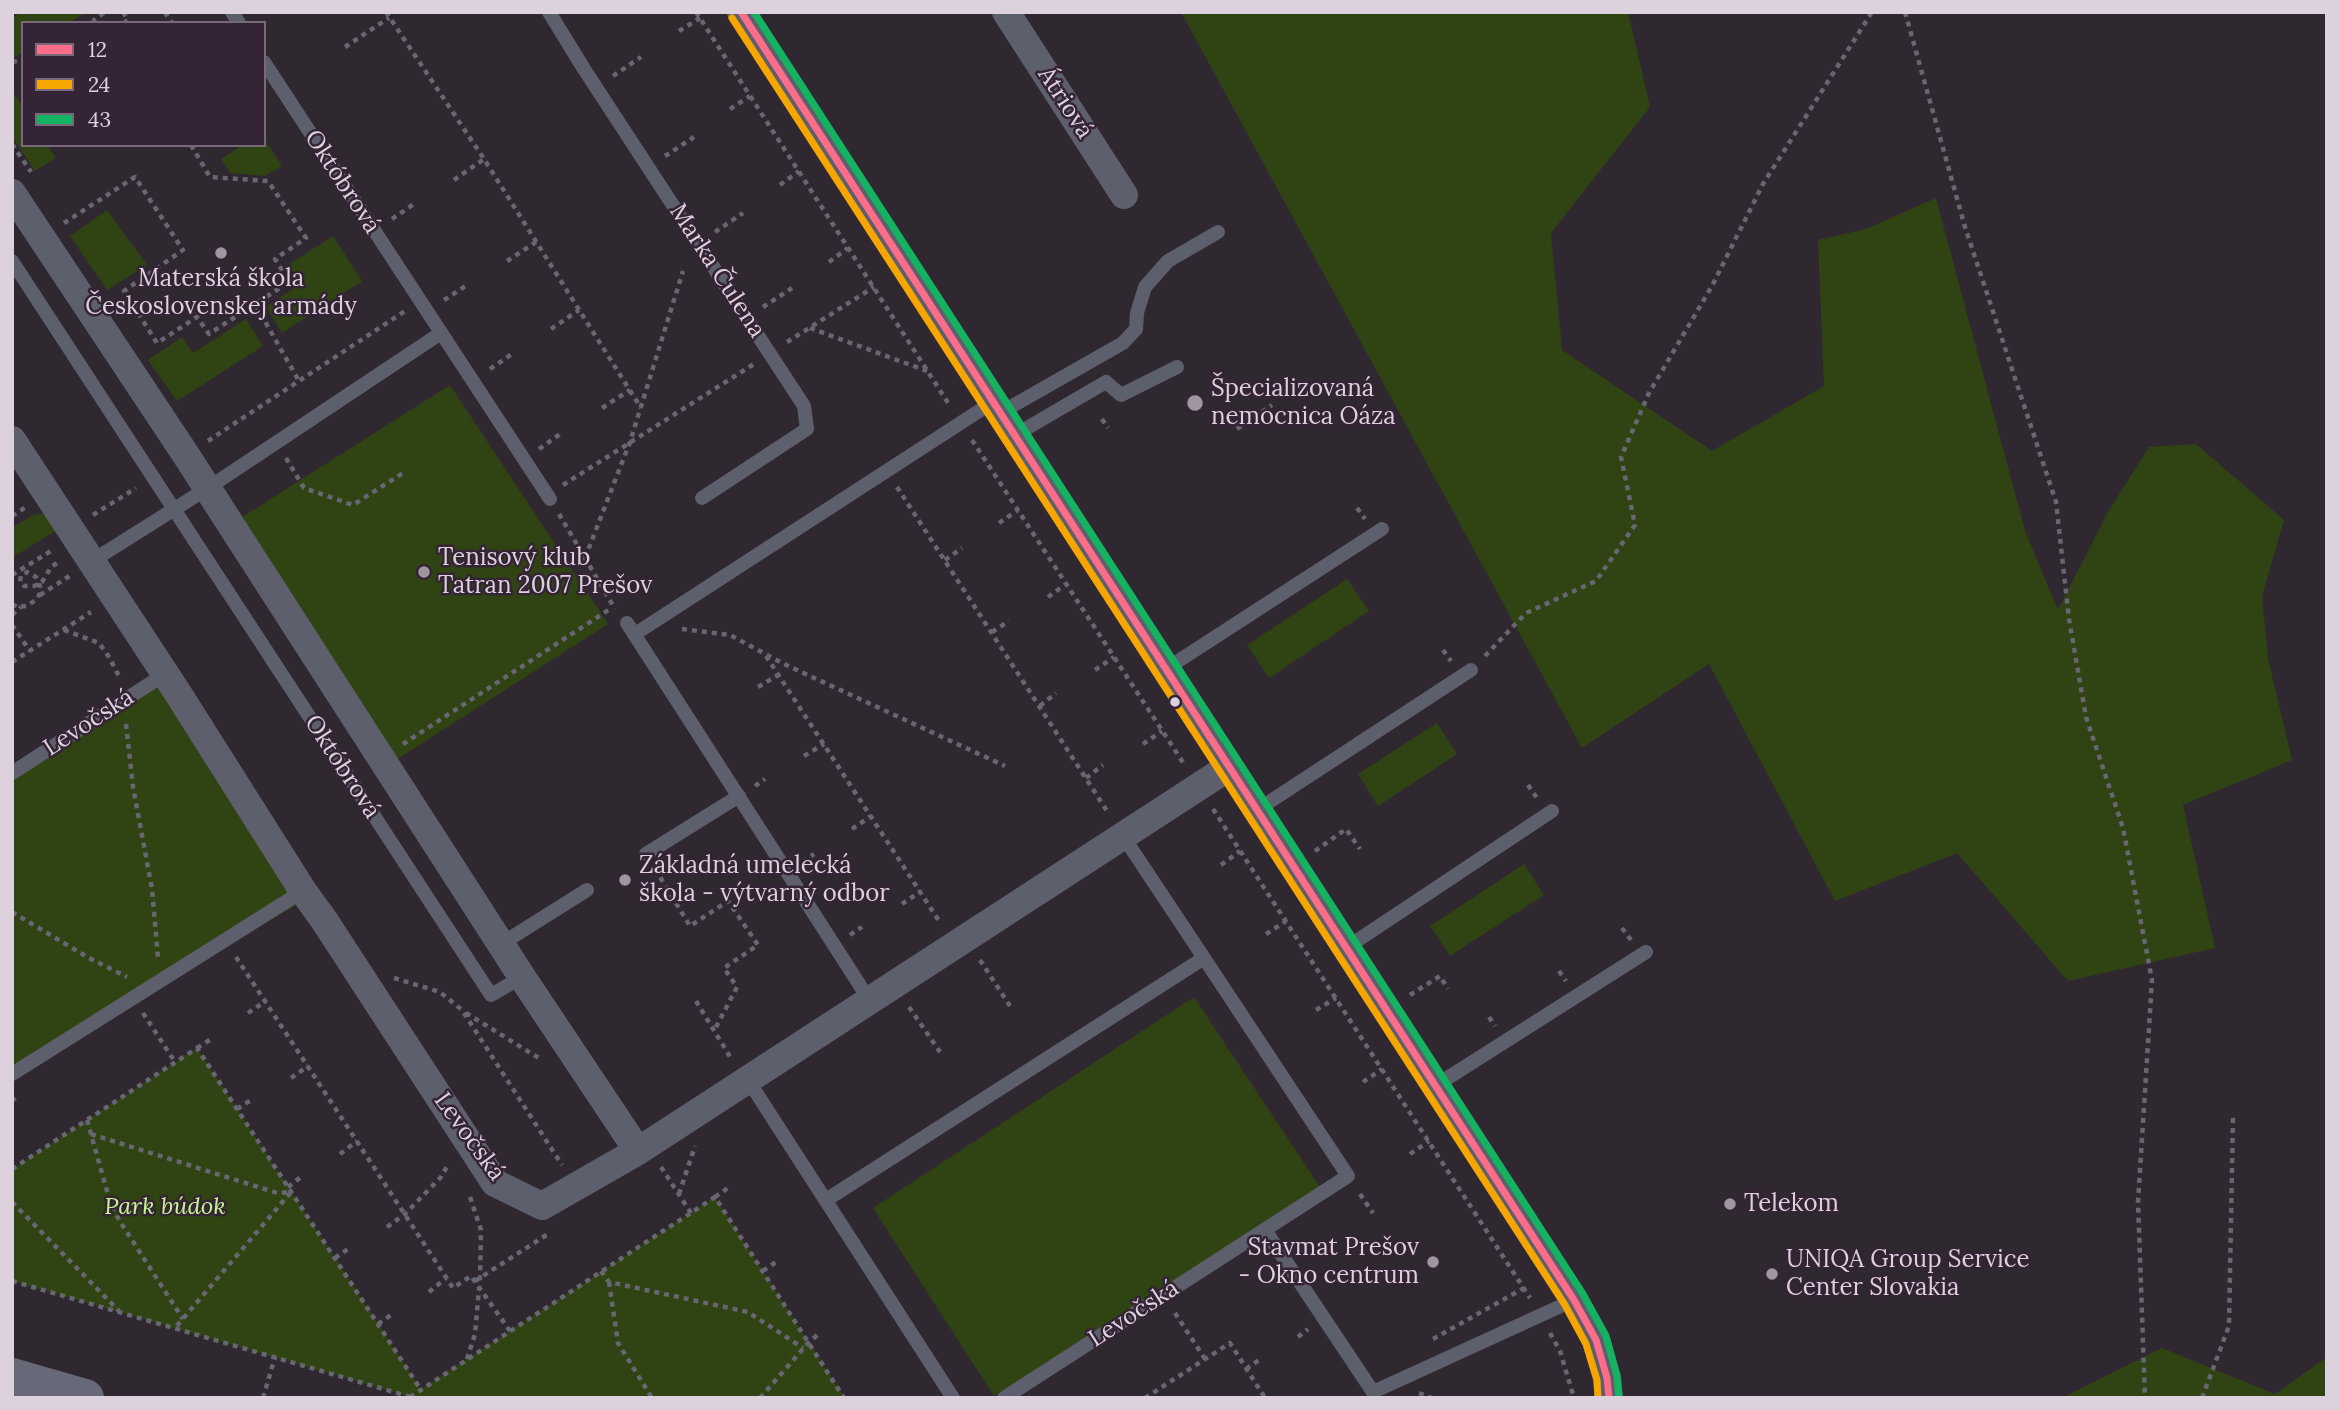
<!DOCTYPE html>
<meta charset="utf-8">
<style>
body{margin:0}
#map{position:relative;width:2339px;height:1410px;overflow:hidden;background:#302831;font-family:Lora,serif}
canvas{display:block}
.frame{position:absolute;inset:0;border:14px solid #dcd1dd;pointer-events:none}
.legend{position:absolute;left:21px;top:21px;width:245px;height:126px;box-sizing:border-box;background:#342435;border:2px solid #776978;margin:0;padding:9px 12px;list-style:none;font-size:21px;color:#dcd1dd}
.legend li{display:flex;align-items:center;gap:14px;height:35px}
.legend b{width:35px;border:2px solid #776978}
</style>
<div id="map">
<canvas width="2339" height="1410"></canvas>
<div class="frame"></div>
<ul class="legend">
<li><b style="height:9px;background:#fb6d88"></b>12</li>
<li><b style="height:9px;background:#f7a600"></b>24</li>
<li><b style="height:9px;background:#13b361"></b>43</li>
</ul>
</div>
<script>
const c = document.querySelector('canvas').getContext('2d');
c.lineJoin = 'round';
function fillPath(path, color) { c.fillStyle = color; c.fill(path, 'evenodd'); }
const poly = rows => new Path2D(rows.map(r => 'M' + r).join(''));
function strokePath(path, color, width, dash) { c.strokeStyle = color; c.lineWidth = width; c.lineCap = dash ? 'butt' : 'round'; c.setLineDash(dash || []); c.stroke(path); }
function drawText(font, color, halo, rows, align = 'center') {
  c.font = font + ' Lora,serif'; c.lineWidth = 5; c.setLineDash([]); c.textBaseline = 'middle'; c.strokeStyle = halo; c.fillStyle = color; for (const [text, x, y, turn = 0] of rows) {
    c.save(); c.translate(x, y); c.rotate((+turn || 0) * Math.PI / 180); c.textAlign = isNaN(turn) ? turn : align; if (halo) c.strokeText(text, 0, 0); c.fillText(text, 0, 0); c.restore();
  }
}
fillPath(poly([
 [22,12,86,12,69,23,23,23,23,52,12,59,12,18],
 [1181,12,1628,12,1650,107,1551,233,1562,350,1712,451,1824,386,1818,240,1866,229,1936,198,2025,531,2058,610,2108,512,2149,447,2196,444,2284,520,2262,596,2268,659,2292,760,2183,805,2215,948,2068,981,1957,853,1835,901,1709,664,1582,748],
 [13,92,23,107,23,145,47,145,56,158,35,171,12,136],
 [264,138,282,166,265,176,230,173,221,159,243,145,264,145],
 [107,210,147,265,107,290,70,236],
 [333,236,362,281,282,333,266,307,299,285,288,265],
 [246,319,263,346,177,401,148,360,182,337,193,353],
 [450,385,608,624,396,760,239,519],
 [46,513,58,529,15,556,12,553,12,528,33,515],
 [1347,579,1369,611,1269,678,1247,645],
 [156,675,300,903,12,1069,12,765],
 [1437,723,1457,754,1378,806,1358,774],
 [1524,864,1544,895,1450,956,1430,926],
 [1194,997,1320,1187,994,1396,873,1208],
 [197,1048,421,1389,715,1197,845,1398,414,1398,12,1281,12,1169],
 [2162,1348,2275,1394,2327,1357,2327,1398,2062,1398]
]), '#2f4412');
strokePath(poly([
 [123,12,128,20,124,23],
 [165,12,172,23],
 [386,12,484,159,641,408],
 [696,12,950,406],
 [1905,12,1965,227,2056,502,2069,619,2086,717,2123,828,2152,980,2138,1202,2145,1398],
 [94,23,94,20,105,12],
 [679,31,700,18],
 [345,47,389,18],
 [12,62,23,60],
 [613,76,641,57],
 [730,109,750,96],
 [12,144,31,172],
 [191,145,210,177,268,181,306,238,275,259,289,282,255,304,299,381],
 [665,156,694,137],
 [454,180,484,159],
 [780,185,799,171],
 [392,219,414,204],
 [64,223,135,177,183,250,124,291,157,343,197,317,209,334,255,304],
 [715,232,743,213],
 [507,261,536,242],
 [829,262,848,248],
 [444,300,467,285],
 [763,307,792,288],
 [810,328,927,371],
 [551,329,579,310],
 [787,342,874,287],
 [490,369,512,354],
 [602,408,630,390],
 [1102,419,1108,428],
 [1237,429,1272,405],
 [972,440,1184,764],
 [208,441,405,311],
 [539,449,563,432],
 [286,458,304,488,353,505,406,471],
 [563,485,754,364],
 [897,487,1109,814],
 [1357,508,1365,519],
 [559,514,615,609],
 [93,515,136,488],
 [12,516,26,507],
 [999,523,1018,510],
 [585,558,630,442,683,271],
 [945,560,962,548],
 [12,575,51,551],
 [40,595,71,575],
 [1048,597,1066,584],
 [12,604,17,607,27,606,37,599,40,593,40,586,39,584,39,583,36,577,27,572,21,575,20,582,24,586,34,586,39,584,42,582,51,567,60,561],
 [12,615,21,607],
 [12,625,30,651],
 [682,629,730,635,784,664,1005,766],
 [64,630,99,643,109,657,120,678],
 [992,632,1009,621],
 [1443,650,1451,661],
 [766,656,941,924],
 [1485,656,1526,613,1596,581,1635,525,1621,457,1649,393,1712,286,1763,184,1872,12],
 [12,662,91,612],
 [1095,670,1114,657],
 [758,687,778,675],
 [1040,706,1056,693],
 [126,724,133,787,152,889,158,958],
 [403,744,610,609],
 [1143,744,1162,731],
 [804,756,824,744],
 [1086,778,1103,765],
 [1528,785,1537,798],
 [755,786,765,779],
 [1213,809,1530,1298],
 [852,829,871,816],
 [1315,851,1346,829,1360,849],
 [803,862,814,854],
 [1221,865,1240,851],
 [655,869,690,926,728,901,758,945,724,968,737,987,714,1031],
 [902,904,921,891],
 [12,912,89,958,127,977],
 [1622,928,1631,940],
 [1266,934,1286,921],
 [850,935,862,927],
 [236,957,453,1288,471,1276,510,1331],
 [980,960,1010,1006],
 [1559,971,1566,981],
 [394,978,440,992,462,1010,562,1165],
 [1410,995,1440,976,1448,989],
 [696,1001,732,1060],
 [909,1007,940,1052],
 [1316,1010,1336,998],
 [143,1013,175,1062],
 [248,1013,266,1001],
 [466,1013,542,1060],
 [1489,1017,1495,1026],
 [197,1048,211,1039],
 [291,1078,308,1066],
 [1363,1082,1382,1069],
 [12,1097,15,1101],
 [237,1109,251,1100],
 [87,1120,109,1198,119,1220,183,1319],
 [91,1134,277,1193,291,1192,175,1328],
 [340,1154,357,1141],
 [1410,1154,1429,1141],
 [661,1167,691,1213],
 [12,1169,197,1048,421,1390],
 [288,1187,301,1177],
 [679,1194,695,1146],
 [1360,1194,1373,1213],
 [470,1197,481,1230,480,1281],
 [715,1197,728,1188],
 [12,1202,119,1311],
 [387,1227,405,1214,441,1177,449,1163],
 [335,1258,348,1249],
 [601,1271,609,1282,748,1312,803,1348],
 [763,1271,776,1262],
 [12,1281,411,1397],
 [475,1281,548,1234],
 [609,1282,618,1343,652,1398],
 [429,1292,446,1278],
 [1175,1313,1205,1359],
 [378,1324,391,1315],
 [1550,1333,1560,1351,1574,1398],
 [1298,1337,1308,1329],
 [1433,1339,1524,1288],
 [467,1359,475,1334,479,1289],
 [1246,1369,1259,1360],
 [1419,1393,1432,1398],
 [410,1397,715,1197,844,1398],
 [263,1398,275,1357],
 [760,1398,809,1342,821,1332],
 [1145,1398,1230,1343,1265,1398],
 [2202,1398,2229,1326,2233,1117]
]), '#676672', 4.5, [5, 5]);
strokePath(poly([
 [232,12,239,23],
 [549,12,584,69,804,406,807,429,702,498],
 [264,62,550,499],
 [12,261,491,995,522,977],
 [1000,413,1123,343,1136,329,1137,313,1145,287,1168,261,1218,232],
 [1015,435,1106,382,1121,395,1177,367],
 [92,561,208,488,441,333],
 [627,623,870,1001],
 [635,634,993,402],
 [1166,669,1382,529],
 [12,773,165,674],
 [1257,810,1471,670],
 [1123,836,1204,958],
 [646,854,739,796],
 [501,944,587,890],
 [1346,948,1552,811],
 [12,1074,303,891],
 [748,1080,953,1398],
 [1435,1086,1646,952],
 [826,1200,1204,958,1348,1176,1004,1398],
 [1265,1230,1373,1392,1574,1300]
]), '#5e5f6d', 14);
strokePath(poly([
 [741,12,1574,1300,1596,1340,1607,1378,1609,1398],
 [1006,12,1124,195],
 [12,193,186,455,522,977,638,1151],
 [12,440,179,695,303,891,324,920,495,1183,542,1206,638,1151,1229,767]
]), '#5e5f6d', 28);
strokePath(poly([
 [12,1377,85,1398]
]), '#676878', 38);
strokePath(poly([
 [741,12,1574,1300,1596,1340,1607,1378,1609,1398]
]), '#fb6d88', 7);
strokePath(poly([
 [732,18,1565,1305,1586,1344,1597,1380,1598,1398]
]), '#f7a600', 7);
strokePath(poly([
 [754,12,1583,1294,1606,1336,1617,1376,1619,1397]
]), '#13b361', 7);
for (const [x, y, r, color] of [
 [221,253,7,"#a096a1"],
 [1195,403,9,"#a096a1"],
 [424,572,7,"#a096a1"],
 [1175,702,6,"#dcd1dd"],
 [625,880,7,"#a096a1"],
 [1730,1204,7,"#a096a1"],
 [1433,1262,7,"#a096a1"],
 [1772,1274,7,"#a096a1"]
]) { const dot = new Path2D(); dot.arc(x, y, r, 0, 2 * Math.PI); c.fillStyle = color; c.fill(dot); strokePath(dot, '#342435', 2.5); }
drawText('24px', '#dcd1dd', '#342435', [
 ["Átriová",1065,103,57],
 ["Októbrová",342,182,57],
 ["Marka Čulena",717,271,57],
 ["Levočská",89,723,-33],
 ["Októbrová",342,767,57],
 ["Levočská",469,1137,54],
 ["Levočská",1134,1314,-33]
]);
drawText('24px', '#dcd1dd', '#342435', [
 ["Materská škola",221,279,"center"],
 ["Československej armády",221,307,"center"],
 ["Špecializovaná",1211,389],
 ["nemocnica Oáza",1211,417],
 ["Tenisový klub",438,558],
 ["Tatran 2007 Prešov",438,586],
 ["Základná umelecká",639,866],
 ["škola - výtvarný odbor",639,894],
 ["Telekom",1744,1204],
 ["Stavmat Prešov",1419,1248,"right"],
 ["- Okno centrum",1419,1276,"right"],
 ["UNIQA Group Service",1786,1260],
 ["Center Slovakia",1786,1288]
], 'left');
drawText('italic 24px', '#c4f590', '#342435', [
 ["Park búdok",165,1207]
]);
</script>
